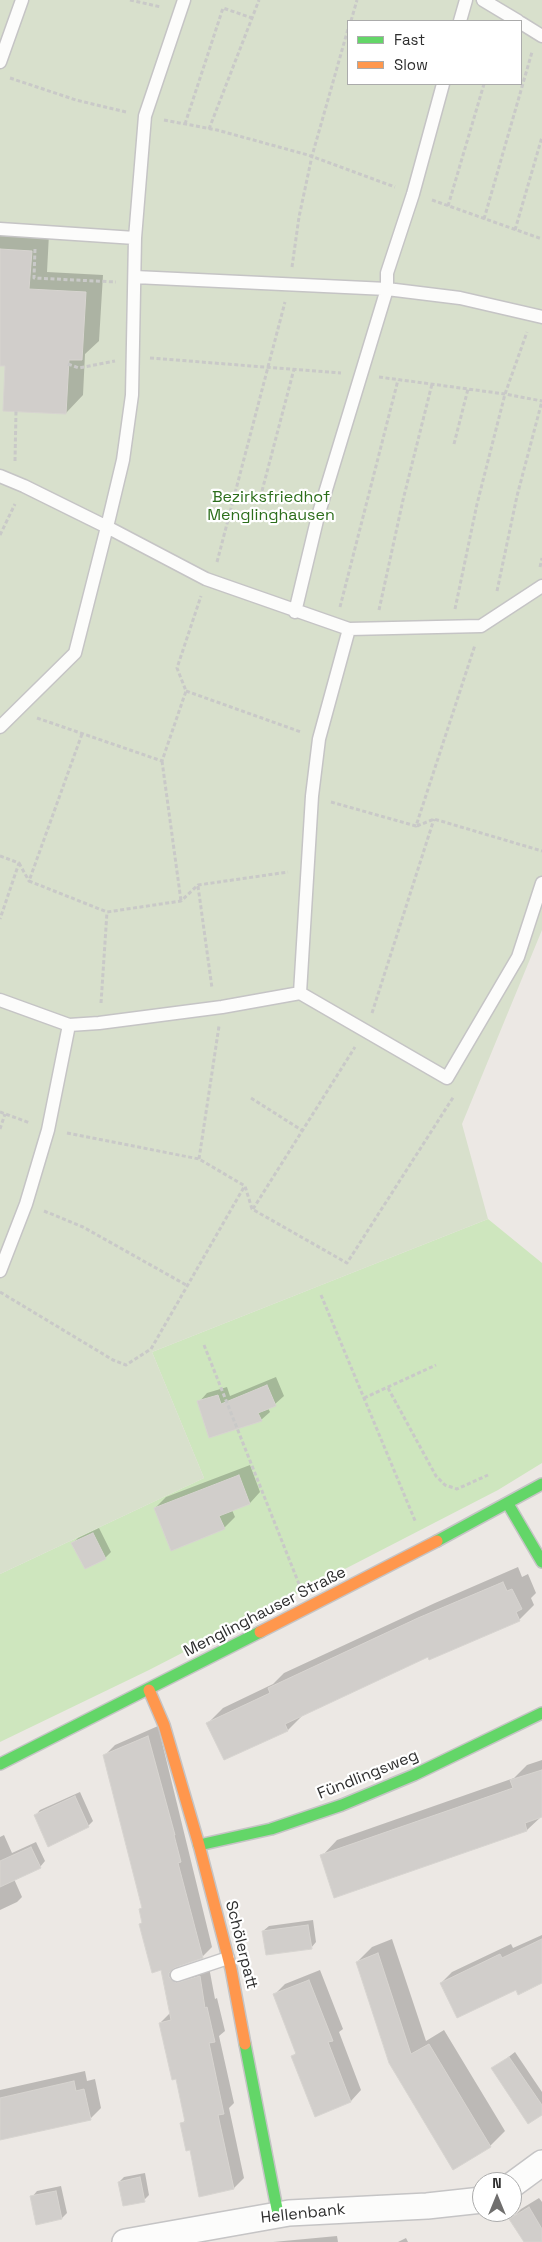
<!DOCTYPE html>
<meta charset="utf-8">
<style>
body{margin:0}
#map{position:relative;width:542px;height:2242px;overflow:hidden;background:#ece8e4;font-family:"Space Grotesk",sans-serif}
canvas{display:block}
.legend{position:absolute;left:347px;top:20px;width:175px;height:65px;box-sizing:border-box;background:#fff;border:1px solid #ababab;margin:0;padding:6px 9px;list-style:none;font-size:15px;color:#2e2e2e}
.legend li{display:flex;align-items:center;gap:10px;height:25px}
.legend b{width:25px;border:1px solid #ababab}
.north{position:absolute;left:472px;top:2172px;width:50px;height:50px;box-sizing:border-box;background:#fff;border:1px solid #ababab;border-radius:50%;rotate:0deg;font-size:14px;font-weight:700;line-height:20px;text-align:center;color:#2e2e2e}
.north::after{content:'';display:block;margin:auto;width:18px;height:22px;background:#706f6e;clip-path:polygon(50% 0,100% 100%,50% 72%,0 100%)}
</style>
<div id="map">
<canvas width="542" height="2242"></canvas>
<ul class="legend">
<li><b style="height:6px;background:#63d668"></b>Fast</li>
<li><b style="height:6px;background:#ff974d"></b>Slow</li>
</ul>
<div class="north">N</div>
</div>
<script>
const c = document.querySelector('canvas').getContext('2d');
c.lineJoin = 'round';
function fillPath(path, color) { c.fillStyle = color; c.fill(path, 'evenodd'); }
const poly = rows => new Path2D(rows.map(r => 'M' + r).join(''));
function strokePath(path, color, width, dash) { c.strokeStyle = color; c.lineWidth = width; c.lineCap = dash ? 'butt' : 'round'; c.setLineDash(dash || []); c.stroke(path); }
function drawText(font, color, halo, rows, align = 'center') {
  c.font = font + ' "Space Grotesk",sans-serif'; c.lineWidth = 4.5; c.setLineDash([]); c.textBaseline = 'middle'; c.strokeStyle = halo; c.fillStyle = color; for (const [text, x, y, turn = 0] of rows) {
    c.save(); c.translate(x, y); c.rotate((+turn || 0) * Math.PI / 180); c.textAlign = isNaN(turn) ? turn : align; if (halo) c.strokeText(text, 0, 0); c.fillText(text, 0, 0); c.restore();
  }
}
fillPath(poly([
 [488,1219,542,1263,542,1463,498,1490,149,1670,0,1742,0,1574,204,1478,152,1352]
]), '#cee6be');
fillPath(poly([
 [0,0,542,0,542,930,462,1124,488,1219,152,1352,204,1478,0,1574],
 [348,21,521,21,521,84,348,84]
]), '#d8e0cc');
fillPath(poly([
 [0,231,49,234,47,272,103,275,99,341,85,354,83,395,66,413,6,366,0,365],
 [276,1377,284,1396,275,1404,268,1408,270,1412,261,1420,199,1402,207,1393,227,1387,230,1396],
 [250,1465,260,1492,250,1503,232,1510,235,1517,224,1528,155,1508,166,1497],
 [99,1528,111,1552,105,1558,73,1543,78,1538],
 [518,1567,522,1577,528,1574,536,1593,531,1598,534,1605,519,1620,429,1656,304,1714,288,1730,225,1758,208,1723,223,1708,273,1684,284,1673,435,1603],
 [158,1726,212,1947,202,1957,179,1965,179,1967,186,1974,209,1967,215,1999,217,1998,225,2031,219,2036,234,2103,229,2108,244,2178,234,2188,191,2149,182,2124,186,2119,177,2078,160,2023,171,2012,162,1969,140,1924,143,1922,140,1910,143,1907,104,1756,115,1745],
 [542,1760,542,1816,527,1830,335,1896,322,1856,337,1840,514,1778,527,1765],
 [80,1792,93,1821,88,1826,35,1816,40,1810],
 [4,1835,12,1853,36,1842,45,1861,40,1867,14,1879,22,1897,17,1902,0,1910,0,1837],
 [313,1920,316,1942,311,1948,263,1931,269,1926],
 [542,1935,542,1982,517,1989,441,1983,452,1972,511,1944,513,1948],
 [392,1939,426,2041,444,2030,505,2131,490,2146,454,2168,357,1962,372,1947],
 [320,1970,343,2029,339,2032,361,2090,351,2101,316,2115,293,2056,296,2053,274,1995,285,1984],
 [515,2052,542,2092,542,2113,493,2069],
 [85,2071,87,2081,95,2079,101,2108,90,2119,0,2139,0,2090],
 [145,2173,149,2195,144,2200,119,2182,124,2177],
 [61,2186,67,2213,62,2218,32,2197,37,2191],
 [539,2198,542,2202,542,2242,525,2242,511,2219,521,2209],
 [337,2236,338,2242,273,2242],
 [406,2238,408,2242,398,2242]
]), '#0003');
const building = poly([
 [0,249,32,251,29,289,86,292,82,360,69,360,66,414,3,411,5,366,0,366,0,249],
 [267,1385,276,1406,258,1413,262,1421,209,1438,197,1401,218,1395,221,1404,267,1385],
 [239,1475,250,1504,219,1516,225,1529,171,1551,154,1508,239,1475],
 [93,1533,106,1559,85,1569,71,1543,93,1533],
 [503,1582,507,1591,512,1589,522,1609,516,1612,520,1621,429,1660,428,1657,285,1724,288,1731,224,1760,206,1723,270,1693,268,1688,418,1618,503,1582],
 [148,1736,175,1835,174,1835,181,1862,178,1863,203,1958,174,1968,169,1973,169,1977,176,1983,200,1976,205,2008,207,2007,215,2042,209,2043,224,2114,218,2115,234,2189,199,2197,190,2150,186,2151,180,2123,185,2122,176,2079,172,2080,159,2023,171,2020,161,1970,152,1973,139,1924,142,1923,139,1909,142,1908,103,1755,148,1736],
 [542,1770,542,1817,525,1823,527,1831,334,1898,320,1855,513,1788,510,1780,542,1770],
 [75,1796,89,1827,48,1847,34,1815,75,1796],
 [31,1847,41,1868,0,1887,0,1861,31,1847],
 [308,1925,312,1949,266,1955,262,1931,308,1925],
 [542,1939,542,1983,518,1995,516,1990,457,2018,440,1983,500,1954,502,1958,542,1939],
 [378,1953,411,2054,429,2044,491,2147,453,2170,389,2063,356,1962,378,1953],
 [309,1980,333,2041,328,2042,351,2102,315,2117,291,2056,296,2054,273,1994,309,1980],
 [509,2057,542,2105,542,2115,528,2124,491,2068,509,2057],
 [74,2081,76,2091,84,2089,91,2120,0,2140,0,2098,74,2081],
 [140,2177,145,2202,123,2206,118,2182,140,2177],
 [56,2191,62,2219,36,2225,30,2196,56,2191],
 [529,2207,542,2229,542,2242,524,2242,509,2219,529,2207]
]);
fillPath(building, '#d1cecb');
strokePath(building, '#d7d4d0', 1);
const lane = poly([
 [483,0,518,21],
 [460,21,466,0],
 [521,23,542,36],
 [0,62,22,0],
 [0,229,135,238],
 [135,277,387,289,460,298,542,317],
 [0,476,24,486,107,527,206,579,349,629,481,626,542,586],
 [295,612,318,516,387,289,387,273,413,194,443,84],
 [0,727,75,653,107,527,123,460,132,395,135,238,145,116,184,0],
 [300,993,312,796,319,739,349,629],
 [0,1000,69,1025,99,1023,222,1007,300,993,447,1078,518,957,542,883],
 [0,1271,26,1204,48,1130,69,1025],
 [177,1975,228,1958]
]);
const street = poly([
 [512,2185,542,2163],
 [125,2242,289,2213,427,2206,482,2200]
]);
const fast = poly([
 [508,1504,542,1562],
 [437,1541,542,1484],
 [0,1764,260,1632],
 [199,1845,271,1829,342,1805,414,1775,542,1713],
 [245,2044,278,2214]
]);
const slow = poly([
 [260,1632,437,1541],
 [149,1690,164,1725,199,1845,231,1969,245,2044]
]);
strokePath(lane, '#c5c4c5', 15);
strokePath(street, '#c5c4c5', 28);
strokePath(fast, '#c5c4c5', 14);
strokePath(slow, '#c5c4c5', 14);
strokePath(poly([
 [130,0,161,7],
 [351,21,357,0],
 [10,78,76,100,126,112],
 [164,120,217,130,308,155,395,187],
 [185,124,223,8,252,18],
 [209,129,259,0],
 [432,200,542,239],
 [448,206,484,84],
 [484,219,532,52],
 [515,230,542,137],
 [35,249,34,278,116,282],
 [292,267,299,217,312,156,348,29],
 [150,358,341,373],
 [68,364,79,368,115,361],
 [379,377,505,394,542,401],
 [454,444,468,389],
 [15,461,16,411],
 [262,491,294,369],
 [0,535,15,504],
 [217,562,285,302],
 [540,567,542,558],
 [497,591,517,496,542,401],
 [340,607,398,380],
 [455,609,477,504,505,394,527,332],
 [379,610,403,500,432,384],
 [186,691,301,732],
 [37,718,162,761,186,691,177,668,201,596],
 [82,734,29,881,107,912,181,901,198,885,288,872],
 [162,761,181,901],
 [331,802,416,826,475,645],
 [417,826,434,819,542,851],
 [0,856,19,863,0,919],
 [19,863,29,881],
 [198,886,212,988],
 [101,1003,107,912],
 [372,1013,434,819],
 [251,1098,303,1131],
 [0,1112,30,1123],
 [0,1129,5,1114],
 [67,1133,199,1159,245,1186,252,1209,347,1263,454,1096],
 [199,1159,219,1026],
 [253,1209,355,1047],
 [44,1211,83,1227,188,1286],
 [0,1292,113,1360,126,1365,151,1349,244,1187],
 [321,1295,416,1523],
 [204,1345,299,1584],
 [388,1388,436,1476,445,1485,457,1489,488,1475],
 [364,1398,436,1365]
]), '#c9c9c8', 3, [4, 2.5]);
strokePath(lane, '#fcfcfb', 12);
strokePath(street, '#fcfcfb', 25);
strokePath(fast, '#63d668', 11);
strokePath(slow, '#ff974d', 11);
drawText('16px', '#2c6e1b', '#fff', [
 ["Bezirksfriedhof",271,498],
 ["Menglinghausen",271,516]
]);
drawText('16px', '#2e2e2e', '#fff', [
 ["Menglinghauser Straße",265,1612,-27],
 ["Fündlingsweg",368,1775,-22],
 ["Schölerpatt",241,1945,76],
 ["Hellenbank",303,2214,-6]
]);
</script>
